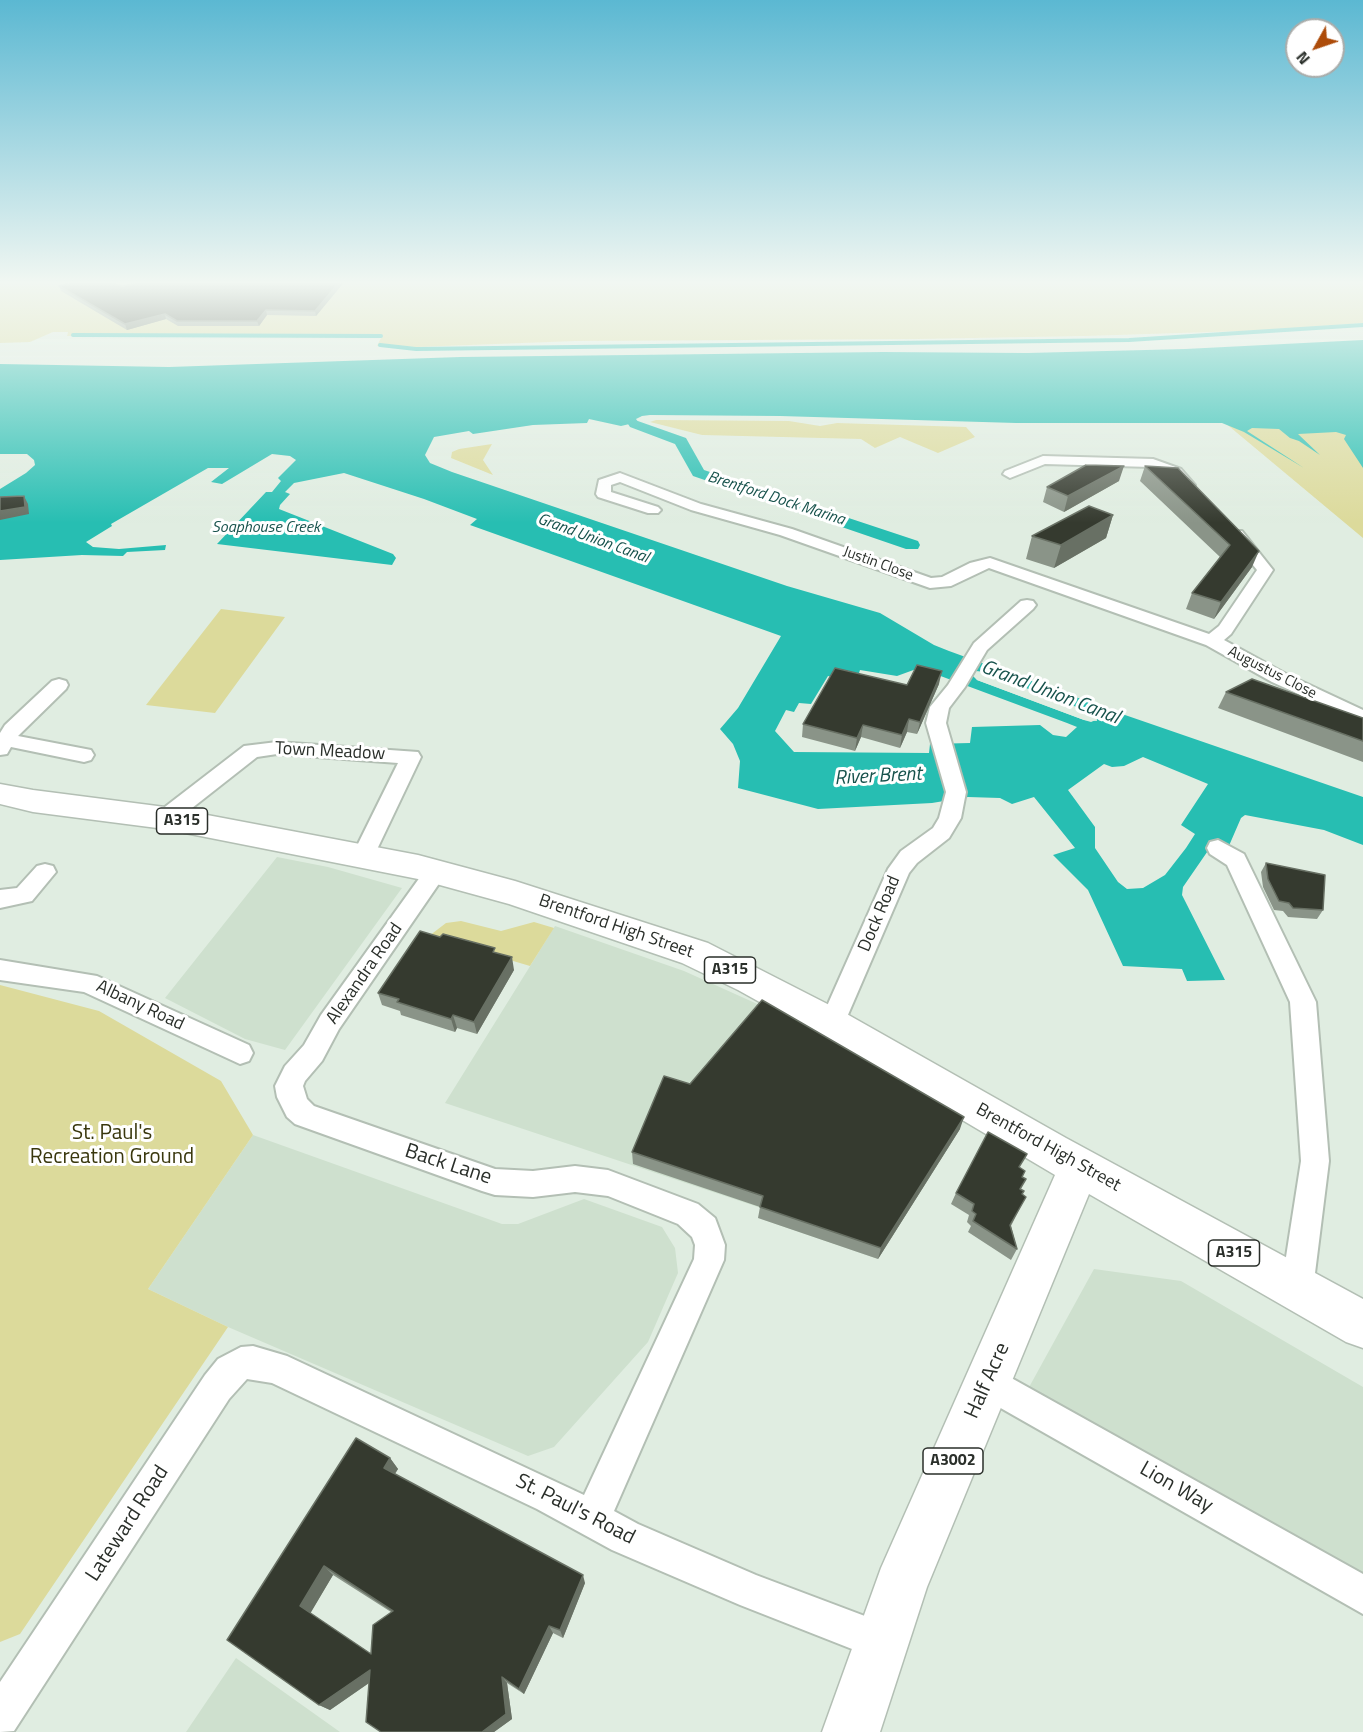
<!DOCTYPE html>
<style>
body{margin:0}
#map{position:relative;width:1363px;height:1732px;overflow:hidden;background:#e0ede1;font-family:"Titillium Web",sans-serif}
canvas{display:block}
.north{position:absolute;left:1285px;top:18px;width:60px;height:60px;box-sizing:border-box;background:#fff;border:2px solid #aaacaa;border-radius:50%;rotate:230deg;font-size:16px;font-weight:700;line-height:24px;text-align:center;color:#2a2f2a}
.north::after{content:'';display:block;margin:auto;width:21px;height:27px;background:#ad4c0a;clip-path:polygon(50% 0,100% 100%,50% 72%,0 100%)}
</style>
<div id="map">
<canvas width="1363" height="1732"></canvas>
<div class="north">N</div>
</div>
<script>
const c = document.querySelector('canvas').getContext('2d');
c.lineJoin = 'round';
function fillPath(path, color) { c.fillStyle = color; c.fill(path, 'evenodd'); }
const poly = rows => new Path2D(rows.map(r => 'M' + r).join(''));
function strokePath(path, color, width, dash) { c.strokeStyle = color; c.lineWidth = width; c.lineCap = dash ? 'butt' : 'round'; c.setLineDash(dash || []); c.stroke(path); }
function drawText(font, color, halo, rows, align = 'center') {
  c.font = font + ' "Titillium Web",sans-serif'; c.lineWidth = 6; c.setLineDash([]); c.textBaseline = 'middle'; c.strokeStyle = halo; c.fillStyle = color; for (const [text, x, y, turn = 0] of rows) {
    c.save(); c.translate(x, y); c.rotate((+turn || 0) * Math.PI / 180); c.textAlign = isNaN(turn) ? turn : align; if (halo) c.strokeText(text, 0, 0); c.fillText(text, 0, 0); c.restore();
  }
}
fillPath(poly([
 [277,857,328,867,402,888,285,1050,245,1039,165,998],
 [555,926,684,971,764,1007,761,1013,960,1129,878,1259,758,1218,761,1208,445,1103],
 [253,1135,502,1224,518,1224,584,1199,662,1227,675,1248,678,1273,648,1342,554,1447,528,1456,228,1327,148,1289],
 [1094,1269,1181,1281,1363,1387,1363,1595,1022,1400],
 [236,1658,340,1732,186,1732]
]), '#cee0ce');
fillPath(poly([
 [0,281,1363,281,1363,323,1274,330,1086,336,918,339,575,341,417,347,377,346,381,338,67,336,68,332,53,332,30,342,0,343],
 [1363,402,1363,538,1224,422],
 [656,420,789,421,820,426,837,423,966,427,975,437,938,453,900,437,875,448,861,439,702,435,650,422],
 [492,444,483,460,493,475,451,458,452,452,459,449],
 [221,609,285,617,215,713,146,705],
 [461,921,501,931,534,922,554,928,530,966,429,936,446,923],
 [0,985,99,1011,221,1081,253,1135,148,1289,228,1327,20,1634,0,1642]
]), '#dcda9b');
fillPath(poly([
 [1363,340,1363,468,1344,439,1346,435,1336,432,1298,434,1320,455,1299,441,1290,438,1279,429,1252,428,1247,431,1304,468,1244,432,1222,423,1016,423,780,416,650,415,642,416,636,419,638,422,621,426,589,419,587,423,533,425,473,434,469,431,434,437,425,455,430,463,452,472,787,586,880,613,934,645,949,651,1125,715,1363,797,1363,845,1324,830,1245,815,1241,818,1228,848,1214,842,1183,887,1182,895,1225,980,1187,981,1182,969,1123,966,1088,890,1053,855,1075,848,1034,797,1012,804,1000,798,968,797,932,803,818,809,738,788,740,761,733,744,720,729,738,708,781,636,470,525,477,519,424,499,344,473,294,483,285,492,290,494,280,505,279,509,393,554,396,558,392,565,217,544,266,492,272,492,281,481,278,478,296,460,290,456,272,454,222,484,211,482,229,468,208,468,111,524,112,526,86,542,93,547,119,549,166,545,165,550,127,552,123,556,82,555,0,560,0,489,26,473,35,465,34,460,27,454,0,454,0,364,169,367,460,357,883,352,1027,353,1185,349],
 [919,668,1067,723,1077,727,1066,737,1053,735,1040,725,972,727,970,743,930,744,929,753,794,752,775,731,786,710,794,712,799,703,811,704,828,676,856,682,860,670,897,676],
 [974,671,983,672,1074,706,1096,716,1098,719,1091,722,1084,720,977,680],
 [1143,757,1208,784,1181,825,1195,834,1186,848,1165,875,1143,888,1127,889,1118,882,1095,848,1095,827,1068,790,1104,764,1112,767,1124,766]
]), '#27beb2');
fillPath(poly([
 [974,671,983,672,1085,711,1096,716,1097,721,1084,720,977,680,971,674],
 [976,674,982,675,1094,719,1084,717]
]), '#e0ede1');
strokePath(poly([
 [73,335,381,336],
 [380,345,416,349,1129,340,1363,325]
]), '#27beb2', 4);
fillPath(poly([
 [635,420,686,438,704,470,918,541,920,545,918,549,906,549,693,476,675,444,630,427,628,424,630,421,635,420]
]), '#27beb2');
const minor = poly([
 [1043,456,1153,459,1181,469,1195,485,1193,488,1183,488,1171,475,1151,467,1045,464,1010,478,1003,474,1005,471,1043,456],
 [620,473,701,504,792,529,931,578,942,577,970,563,990,558,1209,634,1219,626,1257,570,1228,534,1230,531,1242,531,1273,570,1231,634,1224,640,1286,674,1363,710,1363,723,1272,682,1206,645,989,568,951,586,930,588,780,535,691,510,620,482,611,485,611,492,658,507,661,510,658,513,648,513,598,497,596,494,599,480,620,473],
 [1027,600,1033,601,1036,605,1033,609,987,650,965,687,949,708,946,723,966,792,961,818,949,838,917,863,909,873,841,1031,832,1035,823,1031,819,1024,888,869,901,851,933,828,939,818,946,792,926,723,930,707,948,685,974,643,1021,601,1027,600],
 [59,679,66,681,68,685,66,689,18,736,91,750,94,755,91,760,84,762,11,747,7,754,0,755,0,733,5,725,52,681,59,679],
 [277,742,418,752,421,757,371,862,363,864,355,862,352,856,398,763,277,754,257,757,173,823,165,825,157,823,154,818,157,813,244,746,277,742],
 [1218,840,1244,854,1316,1002,1329,1161,1313,1289,1308,1300,1297,1305,1286,1300,1281,1289,1301,1161,1290,1002,1227,865,1210,854,1207,848,1210,842,1218,840],
 [45,864,53,866,56,872,32,901,0,908,0,890,17,888,37,866,45,864],
 [436,864,444,866,447,872,339,1029,322,1061,305,1081,303,1086,307,1099,314,1106,495,1169,533,1171,575,1166,608,1170,698,1204,715,1218,725,1245,724,1260,614,1511,638,1524,756,1575,894,1627,899,1641,894,1655,880,1660,740,1605,612,1550,537,1509,272,1383,247,1379,229,1399,14,1731,0,1732,0,1682,205,1375,218,1359,241,1347,253,1346,287,1356,584,1495,694,1259,695,1245,692,1237,678,1224,608,1196,575,1192,533,1197,495,1195,482,1191,295,1124,287,1117,277,1097,275,1086,285,1066,304,1045,321,1015,428,866,436,864],
 [0,960,97,976,249,1045,253,1053,249,1061,240,1064,84,992,0,980,0,960],
 [988,1365,1363,1574,1363,1614,976,1394,971,1382,976,1370,988,1365]
]);
const primary = poly([
 [0,784,33,790,165,807,418,855,515,881,708,943,845,1013,1066,1138,1363,1299,1363,1348,1346,1342,1089,1194,927,1587,880,1732,822,1732,881,1568,1055,1175,819,1035,738,990,682,963,509,904,418,879,165,829,33,812,0,804,0,784]
]);
strokePath(minor, '#b3bfb4', 4);
strokePath(primary, '#b3bfb4', 3);
fillPath(minor, '#fff');
fillPath(primary, '#fff');
fillPath(poly([
 [345,281,316,316,267,315,259,326,178,326,166,319,127,330,61,291,59,286,123,286],
 [1145,466,1178,468,1252,567,1214,619,1186,609,1192,593,1220,557,1140,481],
 [1119,481,1064,512,1043,502,1047,487],
 [1113,515,1106,538,1054,568,1026,559,1032,536],
 [939,684,917,734,907,732,900,748,861,737,855,751,802,737,803,724,907,685],
 [1226,692,1363,718,1363,762,1218,708],
 [1266,863,1323,910,1317,919,1288,917,1283,911,1274,910,1263,887,1261,872],
 [496,953,514,970,477,1034,457,1028,455,1032,401,1015,400,1011,382,1005,378,993],
 [690,1084,960,1129,878,1259,758,1218,760,1207,633,1164,632,1152],
 [1020,1168,1022,1177,1021,1189,1024,1191,1022,1194,1020,1208,1011,1226,1017,1249,1011,1260,968,1232,971,1226,967,1222,969,1215,951,1204,956,1193],
 [390,1458,398,1469,395,1474,585,1583,563,1638,553,1633,524,1694,507,1683,512,1719,494,1732,381,1732,369,1683,330,1710,319,1705,227,1640],
 [333,1575,391,1612,371,1654,310,1613]
]), '#8a9488');
fillPath(poly([
 [340,281,345,281,316,316,315,311],
 [266,310,267,315,259,326,257,321],
 [165,314,166,319,127,330,125,324],
 [1124,466,1119,481,1064,512,1068,496],
 [24,496,28,504,29,514,0,520,0,511],
 [1113,515,1106,538,1054,568,1061,545],
 [1259,551,1252,567,1214,619,1221,602],
 [942,671,939,684,917,734,920,722],
 [909,719,907,732,900,748,902,735],
 [863,725,861,737,855,751,857,738],
 [512,957,514,970,477,1034,474,1022],
 [453,1015,457,1028,455,1032,451,1019],
 [964,1117,960,1129,878,1259,881,1248],
 [390,1458,398,1469,391,1479,384,1468],
 [324,1566,333,1575,310,1614,300,1606],
 [583,1575,585,1583,563,1638,560,1630],
 [549,1626,553,1633,524,1694,519,1689],
 [370,1670,379,1676,330,1710,319,1705],
 [502,1677,507,1683,512,1719,494,1732,482,1732]
]), '#687064');
const building = poly([
 [75,281,105,281,123,286,145,281,340,281,315,311,266,310,257,321,177,321,165,314,125,324,59,286,75,281],
 [1086,465,1124,466,1068,496,1047,487,1086,465],
 [1145,466,1178,468,1259,551,1221,602,1192,593,1230,545,1145,466],
 [24,496,25,507,0,511,0,497,24,496],
 [1089,506,1113,515,1061,545,1032,536,1089,506],
 [917,665,942,671,920,722,909,719,902,735,863,725,857,738,803,724,835,668,907,685,917,665],
 [1252,679,1363,718,1363,741,1226,692,1252,679],
 [1266,863,1325,875,1323,910,1293,908,1289,903,1279,901,1268,879,1266,863],
 [420,931,440,937,443,934,495,948,493,952,512,957,474,1022,453,1015,451,1019,397,1002,399,999,378,993,420,931],
 [762,1000,964,1117,881,1248,760,1207,763,1196,632,1152,664,1076,690,1084,762,1000],
 [988,1132,1027,1154,1019,1167,1025,1171,1022,1177,1026,1179,1020,1189,1024,1191,1022,1194,1026,1197,1010,1225,1017,1249,973,1221,976,1214,972,1211,974,1204,956,1193,988,1132],
 [356,1438,390,1458,384,1468,583,1575,560,1630,549,1626,519,1689,502,1677,506,1714,482,1732,381,1732,366,1722,370,1670,319,1705,227,1640,356,1438],
 [324,1566,393,1611,373,1625,371,1654,300,1606,324,1566]
]);
fillPath(building, '#353a2f');
strokePath(building, '#687064', 1.5);
const sky = c.createLinearGradient(0, 0, 0, 523);
sky.addColorStop(0, '#5bb8d2');
sky.addColorStop(0.54, '#f1f7f2');
sky.addColorStop(1, '#f1f7f200');
c.fillStyle = sky;
c.fillRect(0, 0, 1363, 523);
drawText('15px', '#2a2f2a', '#fff', [
 ["Justin Close",878,564,20],
 ["Augustus Close",1272,673,27]
]);
drawText('italic 16px', '#17524c', '#fff', [
 ["Brentford Dock Marina",776,499,18],
 ["Soaphouse Creek",266,528],
 ["Grand Union Canal",593,539,20]
]);
for (const [x, y, w] of [
 [182,821,51],
 [730,970,51],
 [1234,1253,51],
 [953,1461,60]
]) { const box = new Path2D(); box.roundRect(x - w / 2, y - 13, w, 26, 4.5); c.fillStyle = '#fff'; c.fill(box); strokePath(box, '#2a2f2a', 1.5); }
drawText('bold 16px', '#2a2f2a', null, [
 ["A315",182,821],
 ["A315",730,970],
 ["A315",1234,1253],
 ["A3002",953,1461]
]);
drawText('18px', '#2a2f2a', '#fff', [
 ["Town Meadow",330,752,3],
 ["Dock Road",880,914,-67],
 ["Brentford High Street",616,927,19],
 ["Alexandra Road",365,974,-55],
 ["Albany Road",140,1006,25],
 ["Brentford High Street",1048,1148,29]
]);
drawText('italic 20px', '#17524c', '#fff', [
 ["Grand Union Canal",1050,693,21],
 ["River Brent",878,777,-3]
]);
drawText('21px', '#39370d', '#fff', [
 ["St. Paul's",112,1134],
 ["Recreation Ground",112,1158]
]);
drawText('21px', '#2a2f2a', '#fff', [
 ["Back Lane",448,1165,18],
 ["Half Acre",988,1381,-66],
 ["Lion Way",1176,1488,30],
 ["St. Paul's Road",575,1510,27],
 ["Lateward Road",128,1524,-57]
]);
</script>
